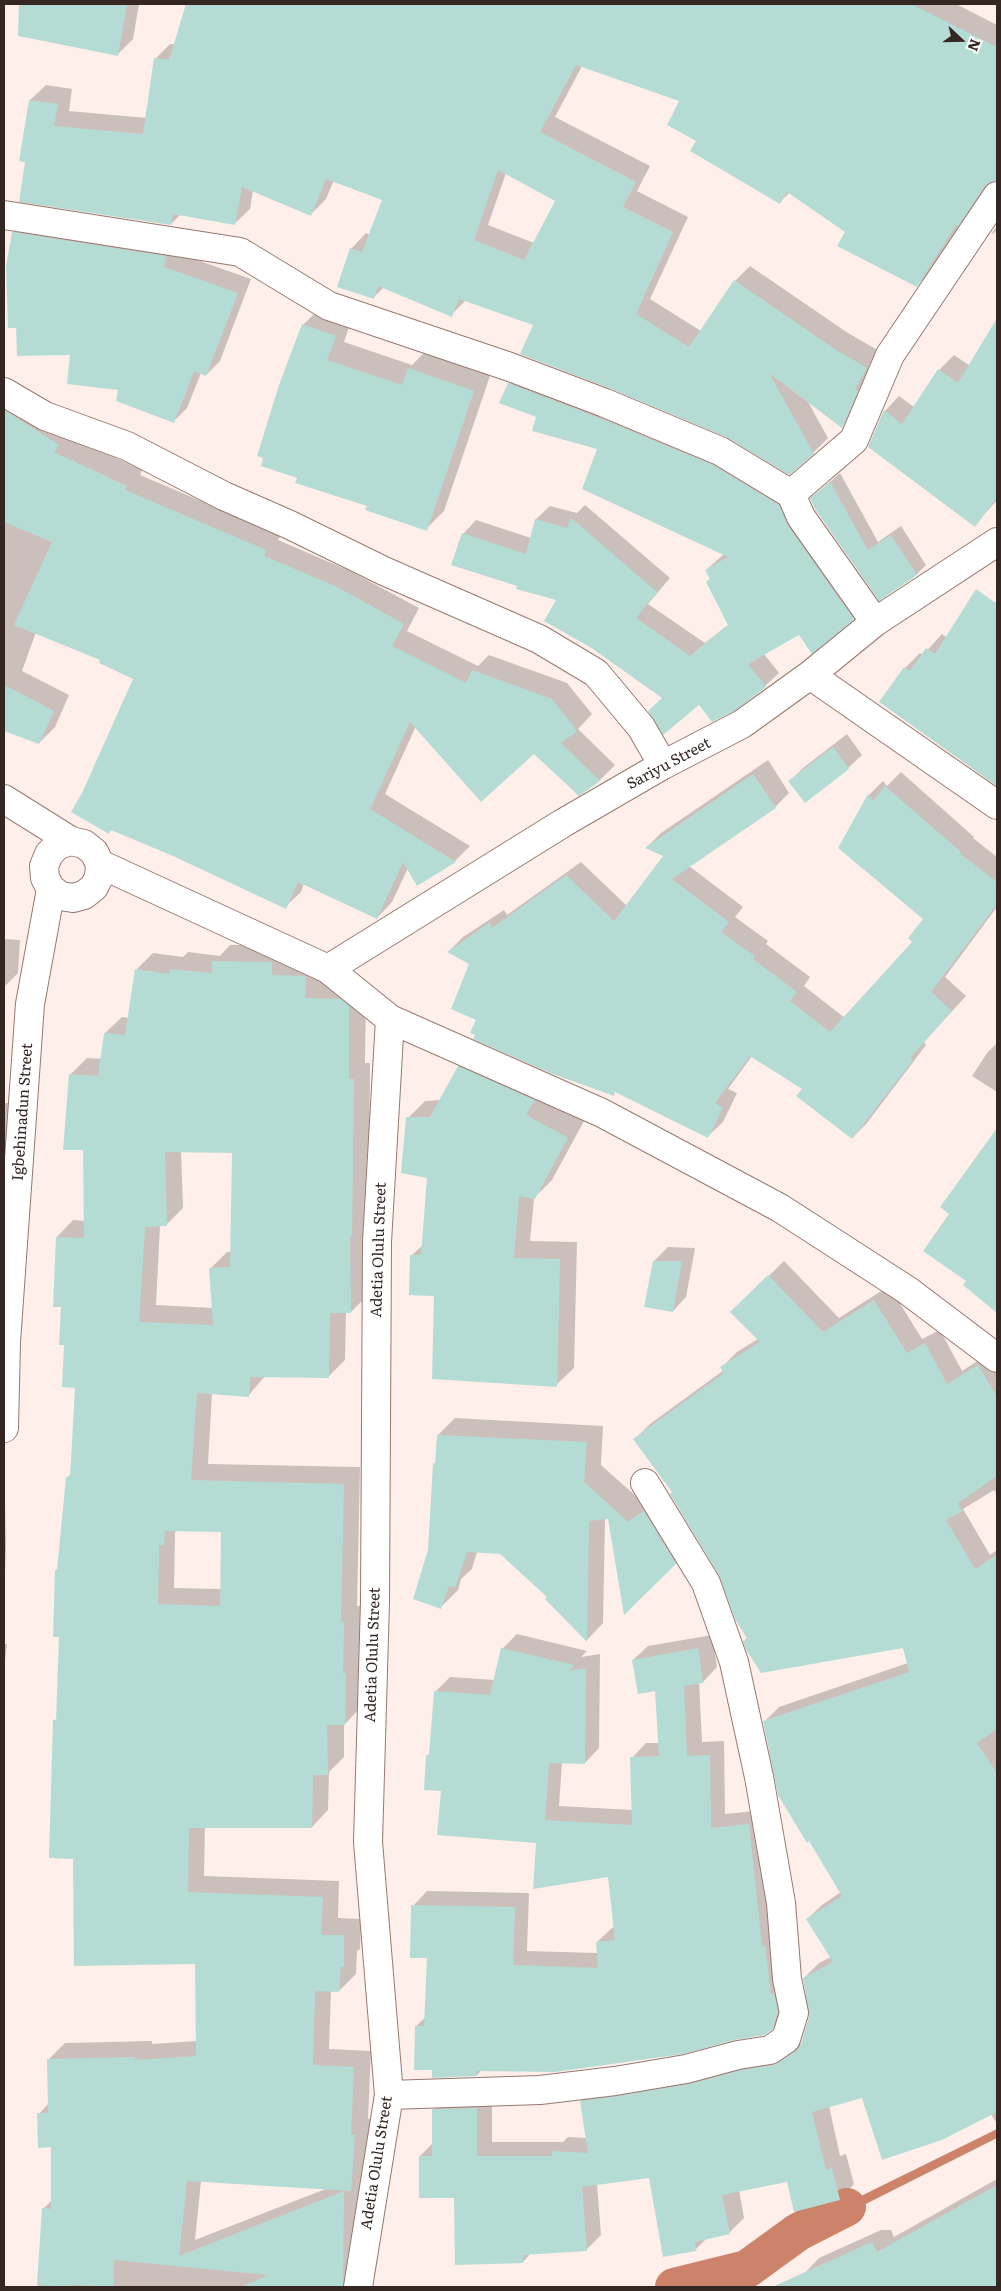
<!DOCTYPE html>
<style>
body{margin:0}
#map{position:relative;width:1001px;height:2291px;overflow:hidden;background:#feefea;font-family:Literata,serif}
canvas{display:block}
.frame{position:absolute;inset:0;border:5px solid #342722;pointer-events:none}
.north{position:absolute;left:936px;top:15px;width:50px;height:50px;-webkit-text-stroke:4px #fff;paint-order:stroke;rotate:111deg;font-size:14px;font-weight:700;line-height:20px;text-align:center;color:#342722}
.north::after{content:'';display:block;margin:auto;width:18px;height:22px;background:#342722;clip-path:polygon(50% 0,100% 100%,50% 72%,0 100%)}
</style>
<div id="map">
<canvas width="1001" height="2291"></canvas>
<div class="frame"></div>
<div class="north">N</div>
</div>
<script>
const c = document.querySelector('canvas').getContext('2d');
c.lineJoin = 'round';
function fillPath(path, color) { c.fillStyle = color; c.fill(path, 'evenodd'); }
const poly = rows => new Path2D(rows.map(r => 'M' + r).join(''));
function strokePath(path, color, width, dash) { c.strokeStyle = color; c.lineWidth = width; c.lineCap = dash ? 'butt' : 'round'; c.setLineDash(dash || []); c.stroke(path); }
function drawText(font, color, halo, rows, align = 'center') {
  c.font = font + ' Literata,serif'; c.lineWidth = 4.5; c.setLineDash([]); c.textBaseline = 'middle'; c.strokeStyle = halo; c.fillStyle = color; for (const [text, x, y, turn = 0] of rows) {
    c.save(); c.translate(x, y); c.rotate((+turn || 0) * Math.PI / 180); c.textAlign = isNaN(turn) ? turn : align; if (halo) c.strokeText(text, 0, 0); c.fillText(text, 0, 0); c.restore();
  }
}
fillPath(poly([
 [997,2129,997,2138,802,2236,800,2226]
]), '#cc836a');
fillPath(poly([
 [21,4,139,4,133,39,118,54,20,35],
 [187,4,956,4,997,25,997,179,993,180,966,216,932,270,917,286,846,232,790,192,780,202,698,140,681,101,582,66,555,117,650,166,637,191,688,217,650,299,701,331,735,281,750,266,848,333,881,352,857,411,842,426,807,400,828,438,813,453,534,324,466,300,451,315,384,287,373,298,351,249,366,233,370,235,384,200,334,180,326,199,311,214,253,190,250,209,234,224,181,214,171,224,21,160,30,100,46,85,72,89,69,111,147,118,155,59,170,44,175,44],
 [506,173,556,200,534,243,488,225],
 [27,219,177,253,251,279,220,361,206,375,201,373,187,408,174,421,119,388,71,354,13,233],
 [997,226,997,230,993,234,992,233],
 [321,307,352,318,344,342,412,365,427,350,491,373,444,511,426,529,298,477,303,325],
 [997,322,997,500,975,525,885,411,899,396,914,407,939,370,954,355,970,366],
 [522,370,792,491,867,605,853,618,800,633,764,654,779,673,765,686,699,704,664,697,558,600,518,586,463,534,476,520,531,538,536,519,550,506,577,513,585,505,670,578,648,604,705,643,729,624,706,570,724,554,599,448,537,416,509,384],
 [4,387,68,436,142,470,140,475,281,535,278,540,350,571,419,608,407,631,478,666,489,655,567,683,592,714,578,729,615,765,600,780,579,794,534,752,416,726,385,794,470,846,455,861,417,884,408,868,392,902,377,918,304,883,301,892,285,907,174,855,112,829,109,832,83,793,134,678,102,659,36,632,22,671,69,695,55,727,39,743,4,730],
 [840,473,878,542,901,526,926,565,917,574,879,599,811,499],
 [997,601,997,785,881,702,905,668,920,653,923,655,942,634,947,638],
 [847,734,862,755,848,768,790,781,803,768],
 [768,760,789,793,775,807,689,866,743,907,735,917,768,941,766,944,810,977,804,986,845,1018,914,942,925,919,840,848,869,795,883,781,887,786,901,772,974,837,973,838,997,857,997,907,945,977,966,996,924,1042,926,1045,867,1123,852,1138,804,1088,752,1056,728,1089,737,1093,723,1122,708,1136,616,1091,613,1094,477,1019,471,964,449,951,463,937,504,910,507,915,581,862,627,906,665,855,647,847,661,833],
 [4,939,20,940,18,973,4,987],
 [230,945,288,945,322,960,322,982,357,982,366,989,365,1063,370,1063,368,1295,351,1312,346,1312,345,1360,328,1377,265,1376,249,1395,212,1393,208,1464,360,1467,357,1606,360,1606,361,1707,344,1725,344,1757,329,1772,328,1810,312,1827,205,1826,204,1876,339,1881,338,1918,361,1919,360,1949,357,1951,356,1974,339,1991,331,1991,329,2049,371,2051,368,2119,371,2119,367,2173,360,2180,359,2268,363,2287,38,2287,43,2209,52,2200,52,2146,39,2114,49,2103,48,2060,65,2043,152,2041,152,2044,197,2041,196,1963,74,1858,54,1721,58,1717,60,1636,56,1570,59,1568,67,1478,71,1474,76,1387,65,1344,57,1237,73,1220,85,1221,84,1149,70,1075,87,1058,102,1059,105,1033,122,1017,129,1018,136,970,153,953,183,957,188,952,220,956],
 [181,1151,233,1152,231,1252,227,1252,210,1269,213,1308,156,1305,160,1225,166,1225,183,1208],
 [177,1530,222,1531,222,1589,174,1588,175,1532],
 [201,2181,328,2188,195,2240],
 [997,1043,997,1092,972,1076,987,1053],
 [476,1050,543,1098,584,1121,552,1180,534,1198,530,1241,577,1242,574,1368,556,1385,435,1295,411,1256,424,1244,429,1177,408,1118,425,1101,441,1100,459,1067],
 [4,1103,15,1103,4,1244],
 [997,1131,997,1311,964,1285,968,1281,950,1213,941,1207],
 [668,1247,695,1248,686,1297,673,1311,654,1261],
 [784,1261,839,1318,889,1286,922,1339,940,1330,962,1371,993,1351,997,1359,997,1495,994,1490,963,1509,990,1555,997,1550,997,2124,991,2114,863,2096,829,2106,840,2156,846,2154,854,2184,839,2199,788,2181,739,2190,744,2218,729,2233,707,2238,696,2249,650,2177,597,2184,601,2235,586,2250,531,2253,523,2262,455,2196,420,2156,433,2143,433,2110,448,2095,492,2093,492,2142,563,2142,568,2137,587,2138,581,2101,596,2087,788,2051,803,2043,810,2017,804,1978,819,1963,831,1957,807,1919,822,1905,841,1892,764,1722,779,1707,908,1663,904,1647,744,1641,748,1637,721,1574,673,1492,635,1439,650,1424,724,1370,722,1367,737,1352,758,1339,732,1312],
 [455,1418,603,1426,601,1465,692,1546,625,1613,610,1518,605,1518,603,1623,587,1640,549,1597,501,1553,477,1552,472,1569,461,1579,458,1590,441,1607,429,1550,434,1464,437,1461,438,1435],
 [4,1451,6,1546,4,1604],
 [517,1634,587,1651,581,1657,600,1654,599,1748,585,1763,562,1762,559,1806,633,1810,632,1758,646,1743,659,1743,656,1690,633,1660,648,1646,712,1635,717,1667,703,1682,699,1682,702,1742,724,1741,725,1814,764,1810,787,2013,772,2028,482,2070,477,2075,434,2069,416,2026,426,2017,428,1957,413,1906,427,1891,529,1893,527,1951,598,1953,597,1942,612,1928,615,1927,610,1875,537,1842,443,1790,427,1756,431,1752,435,1692,450,1677,495,1680,503,1648],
 [4,1644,7,1644,4,1669],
 [997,2179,997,2287,808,2287,803,2275,819,2258,881,2230,891,2230,894,2237]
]), '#0003');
strokePath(poly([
 [674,2287,747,2269,798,2232,847,2207]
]), '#cc836a', 38);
fillPath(poly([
 [19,4,127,4,118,56,18,36],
 [186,4,911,4,997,47,997,181,990,182,984,187,958,226,956,225,917,287,837,246,845,232,787,192,780,204,690,151,696,141,667,125,679,101,576,65,540,132,636,182,623,207,673,232,636,314,689,347,734,280,833,348,867,368,855,389,858,391,842,428,769,373,814,454,789,475,726,437,611,389,520,354,533,325,459,299,452,317,378,286,374,299,337,287,350,248,362,252,382,200,326,179,311,216,242,187,235,225,173,214,171,225,19,202,25,162,19,161,29,100,58,104,54,126,143,134,154,58,169,60],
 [498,170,555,201,524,260,474,240],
 [12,232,166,256,164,267,238,293,206,376,194,371,174,423,116,401,118,390,67,384,70,355,17,356,16,328,8,328,6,266],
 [997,318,997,497,975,527,868,447,884,410,902,424,938,369,958,383],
 [302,324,336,336,327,360,402,385,408,368,474,391,427,531,365,510,367,506,295,483,297,478,261,466,263,458,257,456,279,385],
 [508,383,599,418,713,465,779,505,788,526,854,619,812,654,799,635,748,664,766,687,734,711,712,722,699,705,663,735,648,711,662,698,590,647,544,621,556,600,516,589,517,586,451,565,462,533,526,554,535,519,567,528,571,518,657,592,636,618,690,656,728,625,706,582,710,579,705,570,728,557,582,489,597,449,532,431,536,417,499,403],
 [4,410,59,445,54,452,127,486,125,490,266,550,264,556,335,586,404,624,392,646,466,683,472,670,552,699,577,731,561,743,600,781,579,796,534,754,481,802,410,722,370,809,456,862,417,886,403,862,377,919,298,882,286,909,173,856,111,830,109,834,71,812,82,793,133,679,99,663,100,660,14,625,52,542,4,522],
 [830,482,868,550,891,535,917,575,879,601,815,509,810,498],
 [976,589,997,604,997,786,879,702,904,667,910,671,926,648,935,654],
 [4,685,54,711,39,744,4,731],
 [833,747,849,769,805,803,788,781],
 [753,774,776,808,672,879,729,922,721,932,755,956,753,959,797,992,790,1001,830,1032,912,942,908,938,923,919,838,848,868,794,873,801,885,786,961,852,959,853,997,882,997,904,931,992,952,1011,910,1058,913,1060,852,1139,796,1096,802,1089,750,1056,715,1103,723,1108,708,1138,615,1092,614,1096,550,1073,473,1039,475,1035,470,1033,476,1020,451,1009,469,964,447,952,489,923,492,928,566,875,614,921,663,856,645,848],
 [212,961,272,962,272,975,306,976,305,998,340,999,349,1006,349,1079,354,1079,352,1236,350,1236,351,1313,330,1313,329,1378,250,1377,249,1397,197,1393,191,1480,344,1484,341,1622,344,1622,343,1673,346,1673,345,1725,327,1725,328,1775,313,1775,312,1828,189,1828,188,1892,323,1897,321,1935,344,1935,344,1967,341,1967,339,1992,315,1991,313,2065,354,2067,351,2135,355,2135,351,2191,187,2181,179,2256,344,2191,343,2287,242,2287,268,2275,114,2260,113,2287,73,2285,73,2287,65,2287,37,2285,42,2208,51,2209,51,2147,38,2148,37,2113,48,2113,47,2059,135,2057,135,2060,196,2056,195,1964,74,1966,73,1859,49,1858,53,1720,56,1720,59,1637,53,1637,55,1570,57,1570,66,1477,70,1478,75,1388,62,1387,64,1345,59,1345,61,1307,53,1307,56,1237,84,1238,83,1150,63,1150,69,1074,98,1076,104,1033,125,1035,135,969,170,974,170,969,212,973],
 [165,1152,232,1153,230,1267,209,1268,213,1325,139,1322,145,1227,167,1226],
 [165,1531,221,1532,220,1606,158,1604,159,1545,164,1545],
 [458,1066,535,1100,526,1115,568,1138,535,1199,519,1196,514,1258,560,1259,557,1387,432,1379,434,1296,409,1295,410,1255,421,1255,427,1178,401,1173,406,1117,430,1117],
 [997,1128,997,1313,963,1285,966,1281,923,1251,949,1214,940,1207],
 [653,1261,682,1261,673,1312,644,1307],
 [768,1275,823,1332,874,1300,907,1353,925,1343,947,1384,978,1365,997,1397,997,1476,958,1503,962,1511,946,1520,975,1569,997,1555,997,1729,977,1743,997,1773,997,2112,942,2140,882,2160,862,2098,812,2112,826,2170,832,2168,840,2200,794,2212,787,2182,722,2195,730,2234,695,2242,696,2251,663,2257,649,2178,582,2187,587,2251,523,2255,523,2263,455,2265,454,2198,419,2198,419,2156,432,2156,432,2109,477,2108,477,2156,552,2156,552,2151,588,2153,580,2101,689,2084,741,2070,772,2065,795,2052,801,2044,809,2017,803,1978,833,1962,806,1919,842,1896,809,1841,807,1843,778,1795,763,1721,909,1672,903,1648,761,1673,745,1648,743,1641,748,1640,735,1619,719,1575,670,1494,672,1492,633,1439,724,1373,720,1367,760,1342,730,1312],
 [437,1435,587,1442,584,1482,628,1522,644,1511,676,1564,624,1615,608,1519,589,1521,587,1642,545,1599,547,1597,500,1554,467,1552,455,1588,449,1586,441,1609,413,1599,428,1550,433,1463,435,1464],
 [501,1648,574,1665,569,1671,586,1668,585,1764,549,1763,545,1820,632,1825,630,1757,659,1756,655,1691,638,1694,632,1660,698,1648,703,1683,684,1686,687,1756,710,1755,711,1828,749,1824,762,1947,765,1945,771,1994,774,1993,778,2012,773,2029,764,2035,734,2040,683,2054,555,2072,477,2071,477,2076,432,2078,432,2070,414,2070,415,2026,424,2026,427,1958,410,1958,411,1905,515,1907,513,1965,598,1968,596,1942,615,1940,608,1877,533,1889,536,1843,437,1835,441,1791,424,1790,426,1755,429,1755,434,1691,490,1695],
 [997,2185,997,2287,772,2287,872,2242,877,2252]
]), '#b5dcd4');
const minor = poly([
 [4,215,240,252,329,306,510,367,605,403,720,451,791,494,801,517,875,622],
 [4,392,45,416,127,446,224,496,290,525,384,571,539,639,596,673,641,727,663,765],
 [791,494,854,440,890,355,997,196],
 [810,675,997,805],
 [4,799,71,841],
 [100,864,99,877,94,887,84,895,73,898,61,896,51,889,45,878,44,866,49,854,58,845,71,841,84,844,94,852,100,864,328,969,390,1019,602,1113,780,1208,907,1290,997,1358],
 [328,969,563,823,663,765,742,724,810,675,875,622,997,542],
 [4,1428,6,1342,30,1004,51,889],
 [389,2095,540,2090,615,2081,686,2069,738,2055,770,2050,786,2039,794,2013,787,1979,781,1903,759,1777,734,1662,706,1583,645,1483],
 [358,2287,389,2095,368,1842,375,1602,377,1242,390,1019]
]);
strokePath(minor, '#98786e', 30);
strokePath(minor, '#fff', 28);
drawText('15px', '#342722', '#fff', [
 ["Sariyu Street",669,764,-28],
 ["Igbehinadun Street",23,1112,-86],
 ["Adetia Olulu Street",379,1250,-88],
 ["Adetia Olulu Street",373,1655,-88],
 ["Adetia Olulu Street",377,2163,-81]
]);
</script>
